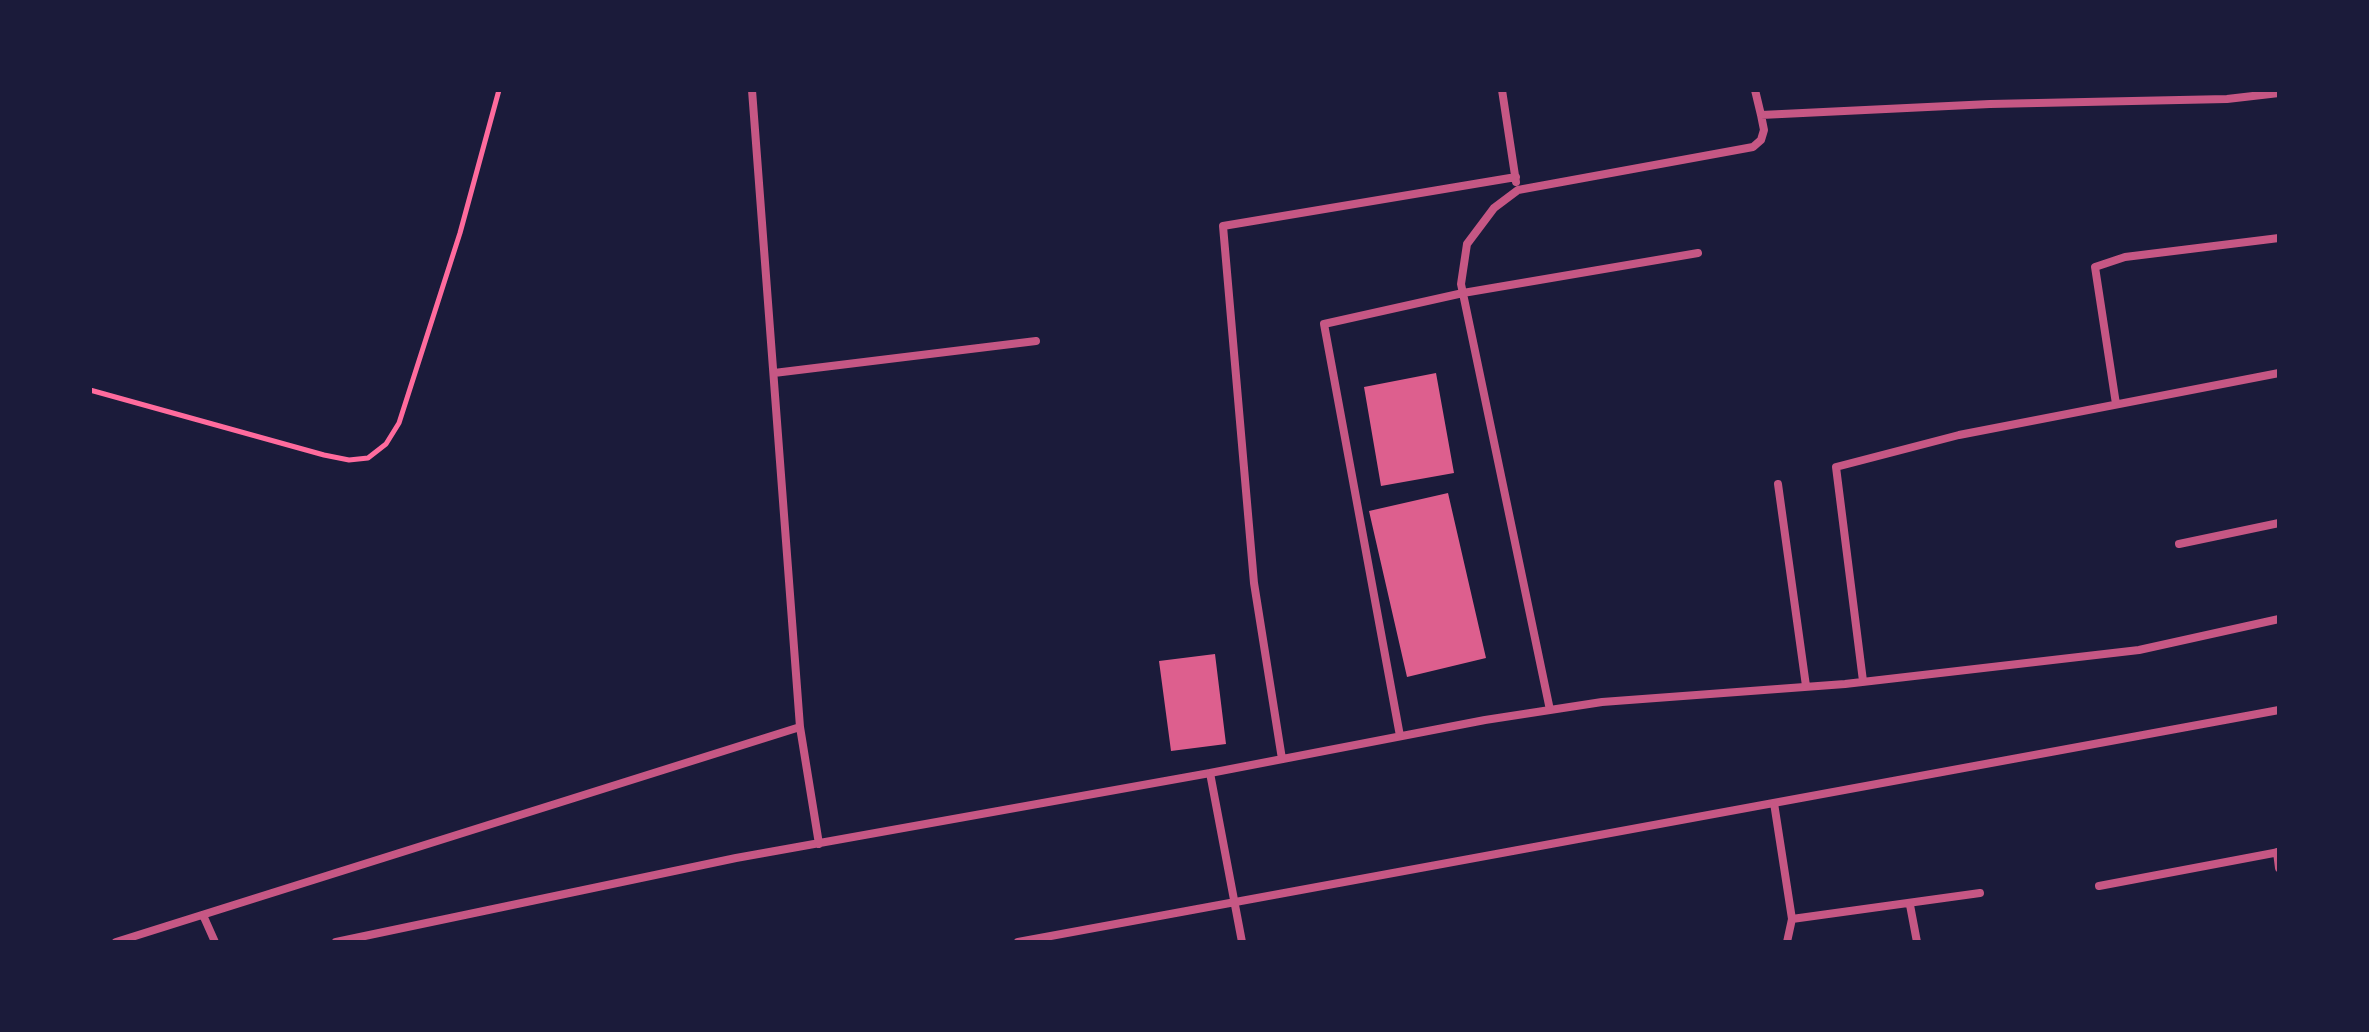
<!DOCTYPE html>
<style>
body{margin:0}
#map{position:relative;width:2369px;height:1032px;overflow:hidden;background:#1b1b3a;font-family:"Exo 2",sans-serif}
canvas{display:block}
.frame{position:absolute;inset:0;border:92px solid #1b1b3a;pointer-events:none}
</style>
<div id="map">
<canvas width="2369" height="1032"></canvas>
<div class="frame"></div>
</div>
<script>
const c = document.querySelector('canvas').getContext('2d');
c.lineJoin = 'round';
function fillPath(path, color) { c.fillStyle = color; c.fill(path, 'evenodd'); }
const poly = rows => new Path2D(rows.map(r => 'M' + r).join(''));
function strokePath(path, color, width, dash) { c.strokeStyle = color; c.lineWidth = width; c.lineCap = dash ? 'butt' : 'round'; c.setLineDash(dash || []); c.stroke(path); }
fillPath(poly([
 [1436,373,1454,473,1381,486,1364,387],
 [1448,493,1486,658,1407,677,1369,511],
 [1215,654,1226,744,1171,751,1159,661]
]), '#dd5f8e');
strokePath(poly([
 [90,390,324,455,349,460,368,458,386,444,399,423,460,233,499,90]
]), '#ff6b9d', 5);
strokePath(poly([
 [1502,90,1516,182],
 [1755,90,1761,115],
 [774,373,1036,341],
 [2116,404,2095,267,2125,257,2279,238],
 [1778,484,1806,686],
 [2179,544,2279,523],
 [1863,681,1836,467,1959,435,2279,373],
 [1550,710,1461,284,1467,244,1494,208,1518,190,1753,147,1761,140,1764,130,1761,115,1990,104,2227,99,2279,93],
 [800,727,819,844],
 [1400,736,1324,324,1463,293,1698,253],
 [1282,759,1254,583,1223,226,1516,177],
 [1210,773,1485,720,1602,702,1845,684,2139,650,2279,619],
 [1774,803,1792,919,1787,942],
 [2277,852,2279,868],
 [2099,886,2279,852],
 [1910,905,1917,942],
 [203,915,215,942],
 [1792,919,1980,893],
 [116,942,800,727,752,90],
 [336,942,736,858,1210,773,1242,942],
 [1018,942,2279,710]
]), '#c65784', 8);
</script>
